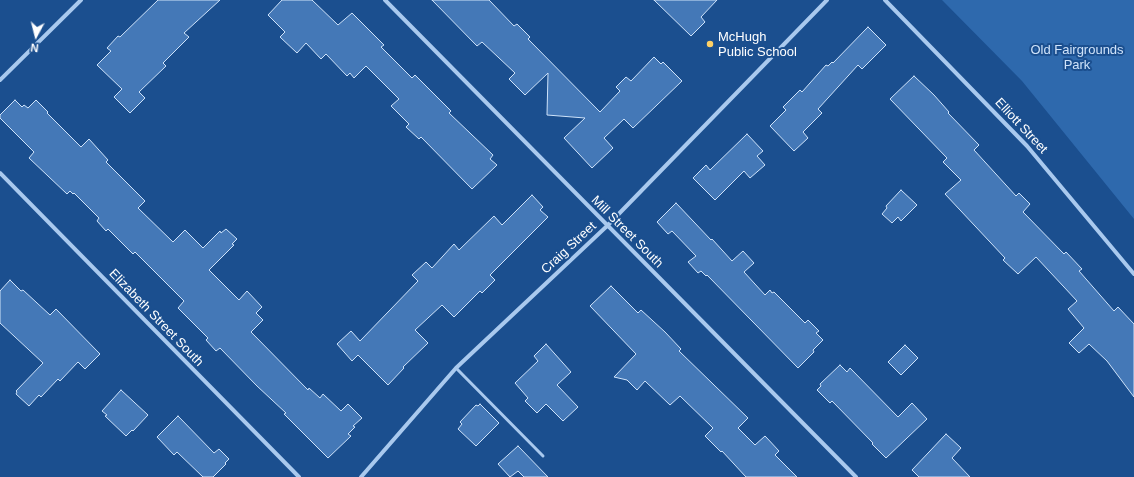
<!DOCTYPE html>
<style>
body{margin:0}
#map{position:relative;width:1134px;height:477px;overflow:hidden;background:#1b4f8f;font-family:Arial,sans-serif}
canvas{display:block}
.north{position:absolute;left:16px;top:16px;width:40px;height:40px;-webkit-text-stroke:3px #1b4f8f;paint-order:stroke;rotate:187deg;font-size:11px;font-weight:700;line-height:16px;text-align:center;color:#fff}
.north::after{content:'';display:block;margin:auto;width:14px;height:18px;background:#fff;clip-path:polygon(50% 0,100% 100%,50% 72%,0 100%)}
</style>
<div id="map">
<canvas width="1134" height="477"></canvas>
<div class="north">N</div>
</div>
<script>
const c = document.querySelector('canvas').getContext('2d');
c.lineJoin = 'round';
function fillPath(path, color) { c.fillStyle = color; c.fill(path, 'evenodd'); }
const poly = rows => new Path2D(rows.map(r => 'M' + r).join(''));
function strokePath(path, color, width, dash) { c.strokeStyle = color; c.lineWidth = width; c.lineCap = dash ? 'butt' : 'round'; c.setLineDash(dash || []); c.stroke(path); }
function drawText(font, color, halo, rows, align = 'center') {
  c.font = font + ' Arial,sans-serif'; c.lineWidth = 4; c.setLineDash([]); c.textBaseline = 'middle'; c.strokeStyle = halo; c.fillStyle = color; for (const [text, x, y, turn = 0] of rows) {
    c.save(); c.translate(x, y); c.rotate((+turn || 0) * Math.PI / 180); c.textAlign = isNaN(turn) ? turn : align; if (halo) c.strokeText(text, 0, 0); c.fillText(text, 0, 0); c.restore();
  }
}
fillPath(poly([
 [942,0,1134,0,1134,219,1022,81]
]), '#2e69ad');
const building = poly([
 [158,0,220,0,184,33,189,37,163,63,166,66,139,92,145,98,130,113,114,97,122,89,97,65,111,51,107,48,118,36,120,37,158,0],
 [282,0,312,0,338,25,352,13,384,45,381,47,412,78,415,75,451,111,449,113,493,155,490,159,497,165,472,189,421,137,419,139,406,127,409,124,391,106,399,99,366,66,354,78,350,73,347,76,326,54,321,59,306,43,297,53,280,37,285,32,268,15,282,0],
 [432,0,489,0,514,26,517,24,530,37,528,39,600,112,620,91,616,87,626,77,631,81,654,57,661,64,663,62,682,81,633,128,624,119,604,138,613,148,592,168,564,138,585,118,547,115,548,73,525,95,509,79,515,73,482,42,477,46,432,0],
 [654,0,717,0,701,17,705,22,691,36,654,0],
 [868,27,886,45,862,69,858,65,818,109,822,113,803,132,808,138,794,151,770,126,786,110,783,107,800,90,802,92,826,65,828,66,832,62,833,63,868,27],
 [914,76,934,95,949,112,948,113,979,145,974,150,1016,196,1019,193,1030,204,1023,212,1064,254,1066,252,1082,269,1079,271,1114,311,1118,307,1134,324,1134,397,1107,361,1089,344,1079,353,1069,343,1084,328,1068,309,1077,301,1036,257,1018,274,1003,260,1005,258,945,194,961,180,943,162,947,158,890,99,914,76],
 [15,100,22,107,24,105,28,108,36,100,48,112,47,113,81,147,89,139,108,160,106,162,145,201,138,208,173,242,185,230,203,248,220,231,221,233,226,229,237,239,232,244,234,245,209,270,239,300,247,291,262,307,256,313,263,320,251,332,308,390,309,388,320,398,323,394,341,411,348,404,362,418,353,426,355,427,348,434,351,436,328,458,284,414,286,413,257,386,220,348,216,351,206,340,208,338,178,308,184,301,135,252,133,254,108,229,106,231,97,221,99,218,74,193,73,194,70,191,67,194,29,158,34,152,0,118,0,115,15,100],
 [747,134,763,151,757,156,765,165,750,178,744,171,715,200,693,178,706,165,710,170,747,134],
 [901,190,917,205,901,221,898,217,892,223,882,214,887,208,886,206,901,190],
 [532,195,543,207,540,210,548,217,490,275,495,280,482,293,480,291,454,317,442,305,415,330,428,343,403,367,404,368,388,385,358,355,352,361,337,344,351,331,360,341,418,281,412,275,426,262,432,268,454,244,459,250,494,216,502,225,532,195],
 [676,203,711,240,712,239,732,261,743,251,754,263,744,272,765,295,770,290,772,293,774,292,805,323,808,320,819,331,816,333,823,340,813,350,814,352,798,368,707,275,706,276,701,271,698,273,688,262,696,256,672,231,668,234,657,222,676,203],
 [10,280,21,291,23,290,50,315,56,309,100,354,85,369,78,362,60,381,58,379,41,397,39,395,29,406,16,394,17,392,16,391,43,363,0,323,0,291,10,280],
 [611,286,638,313,641,310,665,332,681,349,679,351,748,418,738,428,755,445,765,436,766,437,779,451,775,455,797,477,746,477,722,451,721,452,705,436,713,428,680,396,670,405,645,381,637,390,627,380,614,377,636,354,590,306,611,286],
 [546,344,571,372,557,385,578,407,563,421,546,404,537,413,525,401,528,398,515,383,538,361,534,356,546,344],
 [905,345,918,358,901,375,888,362,905,345],
 [840,365,847,372,850,368,898,417,912,403,927,419,886,458,872,444,873,443,832,401,830,403,817,390,821,386,820,384,840,365],
 [121,390,148,415,133,431,132,430,126,436,105,416,107,415,102,411,121,390],
 [480,404,499,423,476,446,458,429,462,424,460,422,476,405,478,406,480,404],
 [178,416,214,453,219,449,229,459,225,463,226,464,213,477,203,477,177,452,174,455,157,437,178,416],
 [946,434,961,448,952,458,970,477,919,477,912,470,946,434],
 [518,446,548,477,524,477,518,471,510,477,498,464,518,446]
]);
fillPath(building, '#4478b7');
strokePath(building, '#cfe3fa', 1);
strokePath(poly([
 [456,368,543,456]
]), '#a9c9ee', 3);
strokePath(poly([
 [385,0,856,477],
 [885,0,1027,146,1134,274],
 [0,80,81,0],
 [0,173,299,477],
 [361,477,456,368,607,226,827,0]
]), '#a9c9ee', 4);
for (const [x, y, r, color] of [
 [710,44,4,"#ffd166"]
]) { const dot = new Path2D(); dot.arc(x, y, r, 0, 2 * Math.PI); c.fillStyle = color; c.fill(dot); strokePath(dot, '#1b4f8f', 1.5); }
drawText('13px', '#fff', '#1b4f8f', [
 ["McHugh",718,37],
 ["Public School",718,52]
], 'left');
drawText('13px', '#cfe3fa', '#1b4f8f', [
 ["Old Fairgrounds",1077,50],
 ["Park",1077,65]
]);
drawText('13px', '#fff', '#1b4f8f', [
 ["Elliott Street",1021,126,47],
 ["Mill Street South",627,232,45],
 ["Craig Street",569,248,-43],
 ["Elizabeth Street South",156,318,46]
]);
</script>
